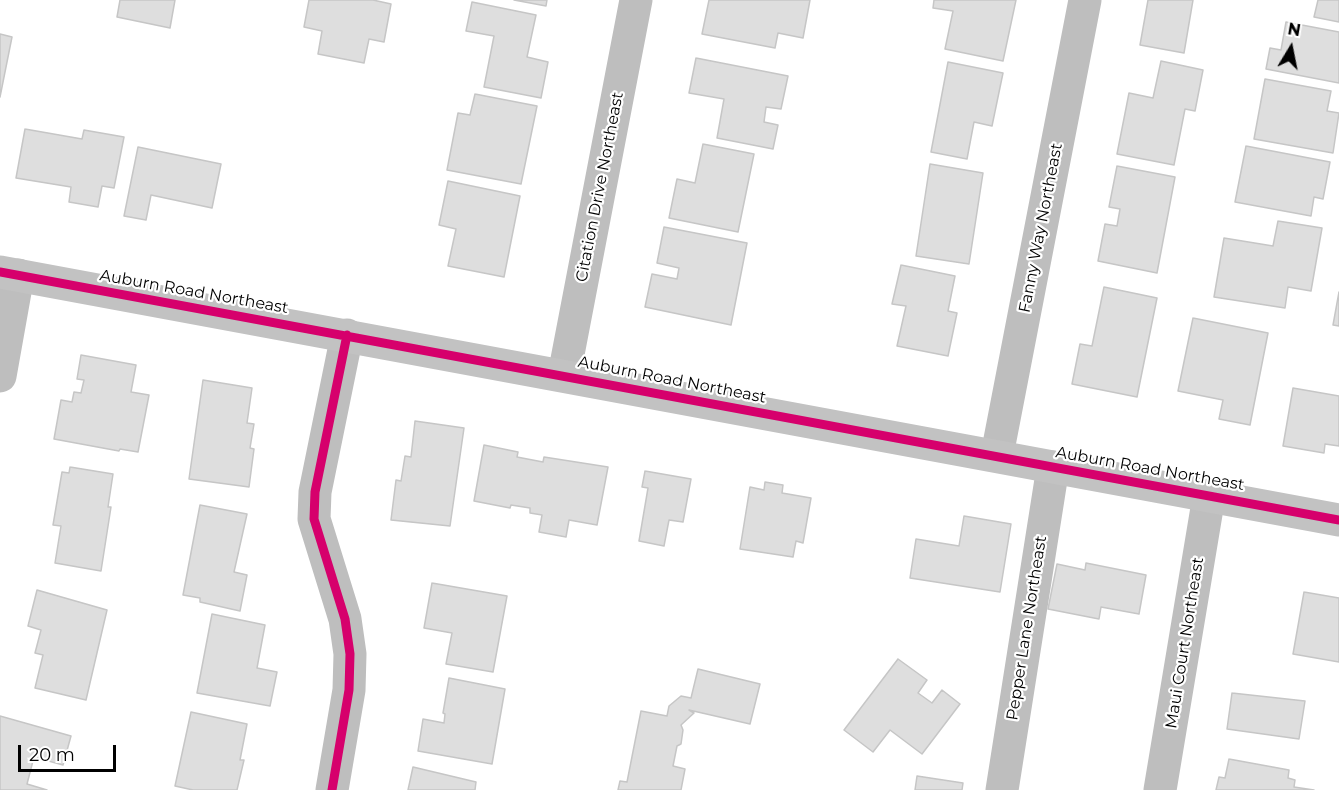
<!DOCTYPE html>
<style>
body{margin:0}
#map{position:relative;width:1339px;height:790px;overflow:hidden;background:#fff;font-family:Montserrat,sans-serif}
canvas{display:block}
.north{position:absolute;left:1261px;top:18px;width:60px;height:60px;-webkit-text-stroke:4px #fff;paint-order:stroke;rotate:10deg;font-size:16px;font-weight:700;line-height:24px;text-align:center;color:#000}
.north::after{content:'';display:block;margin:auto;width:21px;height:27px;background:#000;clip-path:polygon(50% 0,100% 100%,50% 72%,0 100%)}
.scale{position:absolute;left:18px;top:745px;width:98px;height:27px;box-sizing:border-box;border:3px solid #000;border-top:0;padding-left:8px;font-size:18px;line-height:21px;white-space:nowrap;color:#000;-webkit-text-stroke:4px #fff;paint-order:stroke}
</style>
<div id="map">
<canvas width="1339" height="790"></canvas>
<div class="north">N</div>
<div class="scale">20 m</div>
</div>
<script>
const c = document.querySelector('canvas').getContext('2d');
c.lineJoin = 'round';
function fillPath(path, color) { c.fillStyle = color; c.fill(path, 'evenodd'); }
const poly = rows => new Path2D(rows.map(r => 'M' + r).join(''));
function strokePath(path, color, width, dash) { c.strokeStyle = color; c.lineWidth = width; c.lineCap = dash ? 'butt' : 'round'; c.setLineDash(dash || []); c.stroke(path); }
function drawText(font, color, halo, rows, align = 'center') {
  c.font = font + ' Montserrat,sans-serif'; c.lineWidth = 4.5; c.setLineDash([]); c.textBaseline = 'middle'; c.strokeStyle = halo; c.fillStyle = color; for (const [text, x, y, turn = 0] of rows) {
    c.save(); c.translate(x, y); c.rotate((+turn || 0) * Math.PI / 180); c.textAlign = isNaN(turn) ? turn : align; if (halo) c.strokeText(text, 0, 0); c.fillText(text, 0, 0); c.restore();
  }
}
const building = poly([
 [120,0,175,0,170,28,117,17,120,0],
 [309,0,373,0,391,4,384,42,369,39,364,63,318,54,322,31,304,27,309,0],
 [514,0,547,0,546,6,514,0],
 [709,0,810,0,803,38,778,33,775,48,702,34,709,0],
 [934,0,1016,0,1003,61,945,49,953,11,933,8,934,0],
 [1148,0,1193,0,1184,53,1140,45,1148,0],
 [1318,0,1339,0,1339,22,1314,17,1318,0],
 [472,2,536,15,527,57,548,62,541,98,484,87,494,36,466,31,472,2],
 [1286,22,1339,32,1339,83,1266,69,1270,48,1281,50,1286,22],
 [0,34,12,37,0,97,0,34],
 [696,58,788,76,781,109,766,107,764,122,778,125,773,149,717,138,724,99,689,93,696,58],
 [1161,61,1203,70,1195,111,1185,109,1174,165,1117,154,1129,93,1153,98,1161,61],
 [948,62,1003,73,992,126,974,122,967,159,931,152,948,62],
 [1265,79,1331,91,1327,111,1339,113,1333,153,1254,139,1265,79],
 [475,94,537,106,521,184,447,170,458,113,470,115,475,94],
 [25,129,82,139,84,130,124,137,114,188,102,186,98,207,69,202,71,187,16,178,25,129],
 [703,144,754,154,738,232,669,218,677,179,695,183,703,144],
 [1246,146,1330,162,1323,199,1314,197,1311,216,1235,202,1246,146],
 [138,147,221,164,212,208,151,195,146,220,124,216,138,147],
 [930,164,983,173,969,264,916,256,930,164],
 [1117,166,1175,177,1157,273,1098,261,1105,224,1117,226,1120,209,1109,207,1117,166],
 [448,181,520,196,504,277,448,266,456,229,439,225,448,181],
 [1278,221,1322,228,1311,291,1288,287,1285,308,1214,297,1224,238,1273,246,1278,221],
 [664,227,747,243,731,325,645,307,652,274,677,279,679,268,657,263,664,227],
 [901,265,955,276,948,311,957,313,948,356,897,346,906,306,892,304,901,265],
 [1104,287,1157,298,1137,397,1072,384,1080,344,1092,346,1104,287],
 [1339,292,1339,326,1333,325,1339,292],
 [1193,318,1268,333,1250,425,1219,419,1223,400,1178,391,1193,318],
 [81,355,136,365,131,392,149,395,138,452,120,449,119,451,54,439,61,400,72,402,74,392,81,393,84,380,77,379,81,355],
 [203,380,252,388,247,423,254,424,250,448,254,449,249,487,189,479,203,380],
 [1293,388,1339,396,1339,446,1325,444,1324,453,1283,446,1293,388],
 [415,421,464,428,450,526,391,520,396,480,401,481,405,456,411,457,415,421],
 [484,445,518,452,517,457,543,462,544,457,608,467,597,525,569,520,566,537,539,532,542,515,530,513,530,508,511,505,510,508,474,501,484,445],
 [70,467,113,474,108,507,111,507,101,571,55,563,61,526,53,525,62,472,69,473,70,467],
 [645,471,691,479,683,522,669,520,664,546,639,541,648,488,642,487,645,471],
 [765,482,783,485,782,493,811,498,803,543,796,541,793,557,740,549,750,487,764,490,765,482],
 [200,505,247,514,234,572,247,575,240,611,200,602,200,598,183,595,200,505],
 [964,516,1011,524,1000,592,910,578,916,539,959,546,964,516],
 [1086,563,1146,575,1139,614,1101,607,1099,619,1048,609,1057,564,1085,570,1086,563],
 [432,583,507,596,493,672,446,664,452,633,424,628,432,583],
 [37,590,107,610,86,700,35,688,43,655,35,653,41,630,28,626,37,590],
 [1304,592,1339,598,1339,662,1293,654,1304,592],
 [212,614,265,625,257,668,277,672,270,706,197,693,212,614],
 [898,659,927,680,918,693,932,703,942,690,960,704,922,754,890,730,873,752,844,730,898,659],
 [698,669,760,684,750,724,689,710,694,713,681,725,683,730,681,744,677,746,673,766,685,769,681,790,618,790,620,781,627,782,641,711,667,716,669,706,681,696,691,698,698,669],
 [449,678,505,689,492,764,418,751,423,719,444,723,445,714,443,713,449,678],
 [1232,693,1305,701,1299,739,1227,729,1232,693],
 [191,712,247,724,240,760,244,760,237,790,193,790,175,786,191,712],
 [0,716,71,736,63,765,34,757,27,784,47,790,0,790,0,716],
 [1229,759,1289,770,1288,778,1295,780,1294,787,1314,790,1216,790,1219,777,1225,778,1229,759],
 [413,767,476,782,475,790,408,790,413,767],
 [917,776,963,783,962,790,915,790,917,776]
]);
fillPath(building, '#dedede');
strokePath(building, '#c6c6c6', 1.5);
strokePath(poly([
 [564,375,636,0],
 [0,376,18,275],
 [997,455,1085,0],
 [332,790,349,690,350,654,345,619,314,519,315,492,347,335],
 [1002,790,1053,467],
 [1160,790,1209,496]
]), '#bebebe', 33);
strokePath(poly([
 [0,272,1339,520]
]), '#c2c2c2', 33);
strokePath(poly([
 [0,272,1339,520],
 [332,790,349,690,350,654,345,619,314,519,315,492,347,335]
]), '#d6006c', 9);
drawText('16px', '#000', '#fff', [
 ["Citation Drive Northeast",600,187,-79],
 ["Fanny Way Northeast",1041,228,-79],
 ["Auburn Road Northeast",194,292,10],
 ["Auburn Road Northeast",672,380,11],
 ["Auburn Road Northeast",1150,469,10],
 ["Pepper Lane Northeast",1027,628,-81],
 ["Maui Court Northeast",1185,643,-81]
]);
</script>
